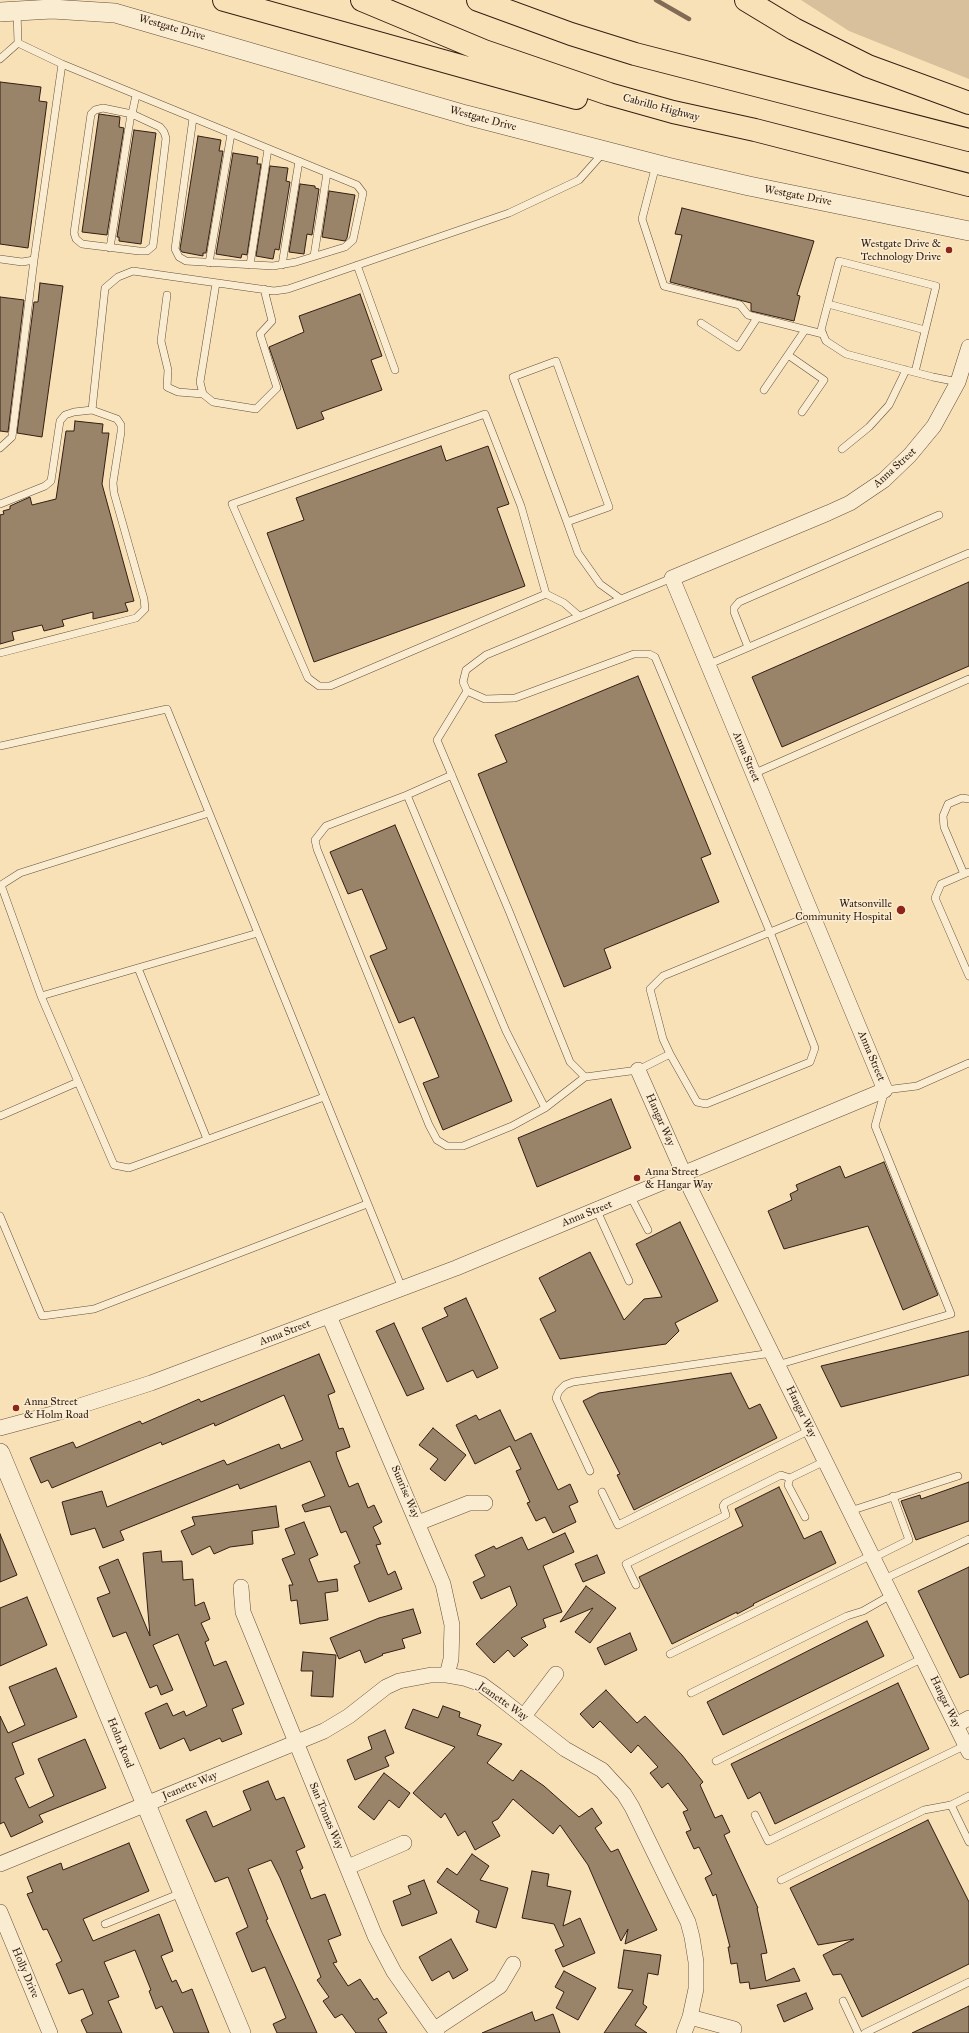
<!DOCTYPE html>
<html>
<head>
<meta charset="utf-8">
<style>
	body { margin:0 }
	canvas { display:block; background:#f8e1b6 }
</style>
</head>
<body>
<canvas width="969" height="2033"></canvas>
<script>
const context = document.querySelector('canvas').getContext('2d');
context.lineJoin = 'round';
function fillPath(path, color) { context.fillStyle = color; context.fill(path, 'evenodd'); }
const poly = rows => new Path2D(rows.map(r => 'M' + r).join(''));
function strokePath(path, color, width, dash) { context.strokeStyle = color; context.lineWidth = width; context.lineCap = dash ? 'butt' : 'round'; context.setLineDash(dash || []); context.stroke(path); }
function drawText(font, color, halo, rows, align = 'center') {
  context.font = font + ' "IM FELL Great Primer",serif'; context.lineWidth = 3; context.setLineDash([]); context.textBaseline = 'middle'; context.strokeStyle = halo; context.fillStyle = color; for (const [text, x, y, turn = 0] of rows) {
    context.save(); context.translate(x, y); context.rotate((+turn || 0) * Math.PI / 180); context.textAlign = isNaN(turn) ? turn : align; if (halo) context.strokeText(text, 0, 0); context.fillText(text, 0, 0); context.restore();
  }
}
fillPath(poly([
	[801,0,969,0,969,79,849,31]
]), '#d7c09b');
strokePath(poly([
	[656,0,689,19]
]), '#816b55', 4.5);
const building = poly([
	[0,82,41,87,39,101,47,102,28,248,0,244,0,82],
	[99,114,120,117,119,127,124,128,107,235,82,232,99,114],
	[134,130,156,133,141,244,119,241,119,237,117,237,134,130],
	[198,136,221,140,219,151,223,151,206,253,203,253,203,256,182,252,180,249,198,136],
	[233,153,258,157,257,164,261,164,247,255,242,254,241,258,216,254,233,153],
	[270,166,288,168,286,181,290,182,279,250,275,249,273,259,256,256,270,166],
	[300,184,315,186,315,188,319,189,312,235,307,234,304,254,289,252,300,184],
	[329,191,355,195,347,238,345,241,322,237,329,191],
	[682,208,814,241,797,295,800,296,794,321,751,311,751,303,670,282,682,235,675,234,682,208],
	[40,283,63,286,42,437,17,433,34,302,38,302,40,283],
	[360,294,382,356,371,360,382,390,321,412,324,419,297,429,269,347,304,332,299,316,360,294],
	[0,297,24,300,8,432,0,431,0,297],
	[75,421,103,424,102,433,109,433,102,484,134,601,125,603,128,611,93,619,93,612,62,620,64,626,44,631,42,625,12,632,14,640,0,644,0,515,4,514,3,511,10,509,10,506,30,497,32,505,56,499,66,431,74,431,75,421],
	[441,446,446,461,488,446,509,504,497,508,525,586,314,662,267,533,304,520,296,498,441,446],
	[969,582,969,666,782,747,752,677,969,582],
	[638,676,711,854,701,858,719,902,604,949,611,968,564,987,478,774,507,762,495,735,638,676],
	[395,825,512,1101,443,1130,423,1083,439,1077,414,1017,399,1023,370,956,387,949,362,889,348,894,330,852,395,825],
	[611,1099,631,1148,537,1187,518,1138,611,1099],
	[884,1162,938,1295,903,1310,868,1226,784,1249,768,1211,792,1200,790,1194,798,1190,796,1185,840,1166,845,1178,884,1162],
	[680,1222,718,1301,675,1323,679,1331,666,1344,560,1359,540,1319,556,1311,539,1278,590,1252,624,1320,644,1299,662,1297,636,1244,680,1222],
	[466,1298,498,1368,477,1378,473,1370,447,1382,422,1328,448,1316,444,1308,466,1298],
	[394,1323,424,1389,407,1396,376,1331,394,1323],
	[969,1331,969,1375,841,1407,821,1366,969,1331],
	[319,1354,335,1392,328,1395,339,1429,343,1428,350,1447,336,1452,337,1457,349,1487,358,1483,368,1508,374,1505,382,1522,373,1527,381,1544,376,1545,388,1575,395,1571,402,1589,369,1602,354,1566,360,1563,346,1531,341,1533,330,1506,305,1512,302,1505,325,1496,310,1461,240,1489,238,1484,120,1531,124,1540,103,1548,95,1528,71,1535,62,1502,102,1491,107,1507,224,1460,227,1465,279,1444,281,1449,303,1440,284,1395,215,1426,214,1423,162,1445,161,1442,52,1488,48,1480,41,1483,30,1458,73,1442,76,1448,140,1421,142,1424,199,1399,201,1402,319,1354],
	[731,1373,749,1409,760,1404,777,1438,634,1510,617,1475,620,1474,583,1401,599,1393,731,1373],
	[500,1410,515,1441,531,1433,558,1490,570,1484,578,1502,569,1506,576,1522,553,1533,545,1517,536,1521,527,1503,530,1502,516,1471,521,1469,510,1446,475,1464,456,1425,476,1415,479,1420,500,1410],
	[433,1428,466,1455,445,1481,430,1469,438,1459,419,1445,433,1428],
	[969,1482,969,1521,916,1540,901,1501,920,1495,921,1499,969,1482],
	[779,1487,804,1539,821,1531,836,1563,753,1604,754,1605,737,1614,737,1612,672,1644,639,1577,743,1526,735,1509,779,1487],
	[276,1506,279,1527,252,1531,253,1544,230,1547,214,1554,210,1546,192,1555,181,1531,195,1525,192,1517,276,1506],
	[304,1522,318,1555,309,1559,318,1582,337,1579,338,1591,325,1593,328,1620,300,1624,297,1600,291,1601,289,1585,293,1585,282,1559,295,1554,285,1529,304,1522],
	[565,1533,574,1552,543,1566,562,1612,543,1619,546,1627,521,1638,528,1645,514,1657,508,1650,494,1663,476,1644,517,1605,510,1586,481,1599,473,1582,485,1576,475,1555,494,1546,496,1549,522,1537,528,1550,565,1533],
	[0,1534,17,1575,0,1582,0,1534],
	[161,1551,162,1562,182,1561,183,1580,193,1579,195,1606,204,1602,210,1619,201,1623,209,1640,205,1642,214,1666,226,1661,244,1704,232,1709,242,1734,222,1742,220,1738,190,1751,184,1738,160,1749,145,1713,167,1703,173,1716,184,1711,186,1716,207,1706,178,1634,153,1645,173,1690,161,1695,157,1685,150,1688,126,1632,113,1637,97,1598,110,1593,99,1567,118,1559,150,1636,143,1553,161,1551],
	[597,1555,605,1573,583,1582,575,1564,597,1555],
	[969,1567,969,1674,960,1678,918,1591,969,1567],
	[586,1586,616,1608,590,1643,575,1632,593,1608,560,1622,586,1586],
	[27,1597,47,1645,0,1666,0,1608,27,1597],
	[413,1609,421,1633,402,1639,405,1648,382,1654,383,1655,365,1663,360,1650,339,1659,330,1638,379,1618,413,1609],
	[867,1621,884,1656,723,1735,707,1702,867,1621],
	[630,1633,637,1650,605,1665,597,1648,630,1633],
	[303,1652,336,1655,333,1697,311,1696,313,1671,301,1671,303,1652],
	[56,1668,77,1717,12,1743,24,1774,15,1778,29,1808,54,1796,38,1759,85,1739,106,1788,39,1815,43,1822,11,1837,4,1822,0,1824,0,1716,8,1733,25,1725,9,1687,56,1668],
	[898,1683,929,1749,775,1824,760,1792,748,1799,731,1764,898,1683],
	[606,1690,637,1723,645,1716,682,1755,703,1782,700,1785,715,1818,722,1815,730,1832,724,1835,758,1908,757,1908,767,1953,761,1954,766,1981,794,1968,800,1981,750,1989,749,1982,740,1983,737,1963,731,1964,728,1947,730,1947,716,1894,713,1896,705,1878,712,1874,699,1847,694,1849,686,1832,691,1830,683,1812,688,1810,668,1783,662,1788,650,1773,658,1767,638,1745,631,1753,600,1721,593,1728,580,1714,606,1690],
	[443,1706,460,1712,459,1717,481,1725,477,1735,502,1744,487,1763,513,1781,521,1770,544,1786,579,1817,592,1808,602,1823,595,1828,611,1852,618,1849,657,1930,625,1944,628,1929,621,1941,588,1865,560,1825,553,1834,513,1799,498,1819,492,1822,500,1836,475,1850,465,1831,458,1836,445,1813,441,1818,413,1793,455,1747,405,1728,413,1709,438,1718,443,1706],
	[385,1730,394,1753,385,1757,389,1766,355,1780,347,1760,372,1749,368,1737,385,1730],
	[384,1773,410,1793,399,1808,389,1800,374,1820,358,1807,384,1773],
	[268,1781,276,1800,284,1797,305,1847,296,1851,303,1868,300,1870,311,1899,325,1894,341,1935,328,1940,337,1962,333,1963,348,1986,360,1979,374,2000,377,1998,387,2013,378,2019,387,2033,356,2033,342,2014,335,2018,323,2001,329,1997,317,1980,321,1977,280,1878,271,1860,248,1869,268,1919,266,1920,317,2033,277,2033,273,2024,286,2018,265,1967,252,1972,236,1933,248,1927,228,1877,215,1882,186,1820,206,1811,213,1827,251,1810,243,1791,268,1781],
	[928,1820,969,1902,969,1964,862,2017,841,1974,833,1975,823,1955,854,1939,818,1945,790,1888,928,1820],
	[129,1843,149,1891,83,1919,93,1941,159,1914,173,1951,161,1956,172,1982,176,1980,182,1993,192,1989,209,2033,174,2033,162,2006,156,2009,149,1991,151,1990,135,1950,104,1962,119,1997,108,2001,122,2033,87,2033,81,2020,93,2014,83,1989,69,1994,56,1964,62,1961,47,1929,43,1930,27,1894,33,1892,27,1877,61,1863,63,1870,129,1843],
	[472,1854,489,1866,480,1880,508,1888,496,1928,476,1922,479,1911,437,1882,447,1868,457,1875,472,1854],
	[532,1871,549,1874,547,1886,571,1891,563,1926,580,1918,595,1953,563,1967,555,1950,564,1946,554,1924,522,1918,532,1871],
	[424,1880,437,1913,402,1926,393,1901,411,1894,408,1886,424,1880],
	[451,1939,468,1970,453,1979,449,1971,432,1981,419,1957,451,1939],
	[624,1950,661,1955,658,1975,648,1973,643,2004,647,2007,635,2025,647,2033,604,2033,633,1990,618,1988,624,1950],
	[564,1971,596,1988,578,2020,556,2008,564,1992,555,1987,564,1971],
	[806,1993,813,2009,784,2022,777,2005,806,1993],
	[969,2006,969,2033,912,2033,969,2006],
	[532,2012,535,2021,553,2014,560,2033,482,2033,532,2012]
]);
fillPath(building, '#998369');
strokePath(building, '#331e15', 1);
const service = poly([
	[17,11,18,43],
	[0,59,18,43],
	[62,64,357,185,363,193,353,240,345,247,296,262,273,266,186,261,179,257,175,249,193,118],
	[132,114,160,127,164,132,166,138,153,246,147,251,139,251,82,244,76,239,74,233,91,114,95,110,103,108,132,114,136,95],
	[656,165,642,219,664,286,740,305,748,315,823,334],
	[110,248,131,114],
	[314,256,327,173],
	[0,259,22,262,34,260],
	[209,263,231,134],
	[250,265,268,149],
	[282,265,299,161],
	[357,265,395,370],
	[216,283,200,382,203,394,213,402,256,409,277,388,260,334,272,321,264,289],
	[167,295,161,341,168,370,167,387,178,392,203,394],
	[828,304,925,330],
	[701,323,738,347,757,318],
	[788,355,824,380,802,412],
	[915,372,936,286,839,261,821,330,826,341,846,354,906,370,933,377,958,382],
	[764,390,805,330],
	[92,410,105,288,118,277,133,271,274,291,288,289,509,213,579,180,603,153],
	[0,448,12,437,34,260,62,64,18,43],
	[842,449,869,427,889,405,906,370],
	[0,504,45,486,51,481,60,421,65,415,74,412,92,410,117,419,121,425,121,432,113,483,114,493,144,599,145,609,136,618,0,653],
	[567,522,609,507,556,361,513,377,567,522,578,553,600,584,621,599],
	[546,594,330,686,319,686,308,678,232,504,485,414,521,506,546,594,564,603,579,616],
	[748,647,734,612,734,608,739,602,939,515],
	[707,665,969,553],
	[467,691,437,740,509,911,570,1062,585,1077,638,1070,670,1054,663,1039,650,989,663,976,812,915],
	[0,746,167,709,402,1288],
	[753,774,969,679],
	[452,775,407,795,326,826,315,840,317,849,429,1125,437,1140,447,1146,463,1146,512,1126,545,1108,585,1077],
	[407,795,506,1031,545,1108],
	[209,813,20,873,1,885,41,996,114,1165,129,1168,324,1097],
	[969,872,941,884,935,898,969,976],
	[964,874,944,827,943,816,948,804,962,798,969,799],
	[138,968,207,1139],
	[41,996,258,933],
	[670,1054,697,1102,706,1104,810,1062,815,1048,770,932,655,657,649,654,634,654,515,698,485,699,467,691,463,682,466,670,486,655,672,578],
	[0,1116,78,1082],
	[631,1197,648,1230],
	[597,1211,629,1281],
	[0,1216,42,1316,94,1309,367,1204],
	[777,1365,951,1314,875,1126,885,1090,917,1086,969,1063],
	[590,1471,556,1398,559,1391,565,1385,573,1382,772,1353],
	[602,1492,618,1525,810,1430],
	[850,1511,958,1476],
	[805,1517,788,1485,790,1478,825,1461],
	[873,1558,909,1540,893,1496],
	[884,1579,969,1539],
	[636,1585,626,1564,726,1515,723,1506,725,1503,781,1475,790,1478],
	[670,1654,872,1555],
	[691,1693,847,1616,863,1611,891,1595],
	[716,1761,923,1658],
	[969,1796,951,1805,969,1842],
	[755,1815,768,1841,966,1745],
	[781,1880,924,1810,951,1805],
	[105,1924,181,1893],
	[843,2001,858,2033],
	[865,2033,969,1982]
]);
const minor = poly([
	[638,1070,691,1190,969,1752],
	[329,1316,443,1584,452,1625,451,1659,447,1675],
	[0,1428,67,1410,151,1383,456,1268,885,1090,672,578,828,513,850,503,884,480,910,455,934,426,958,382,969,347],
	[418,1523,469,1503,485,1503],
	[241,1587,243,1612,375,1936,394,1972,437,2033],
	[524,1716,556,1674],
	[956,1725,969,1718],
	[0,1864,324,1731,349,1716,386,1687,399,1681,431,1675,447,1675,464,1678,481,1684,496,1695,565,1749,602,1770,624,1794,632,1807,688,1922,692,1937,696,1962,696,1989,690,2017,684,2033],
	[348,1867,404,1843],
	[0,1912,50,2033],
	[690,2017,734,2029],
	[435,2029,500,1986,513,1964]
]);
const tertiary = poly([
	[0,12,52,9,115,13,466,115,667,167,749,186,969,231],
	[0,1453,241,2033]
]);
const motorway = poly([
	[224,0,576,98],
	[362,0,484,51,609,94,673,112,755,130,969,185],
	[478,0,571,34,635,54,969,140],
	[746,0,794,29,868,66,969,103]
]);
strokePath(service, '#644f3d', 8);
strokePath(minor, '#644f3d', 16);
strokePath(tertiary, '#644f3d', 20);
strokePath(motorway, '#331e15', 24);
strokePath(service, '#faecd0', 7);
strokePath(minor, '#faecd0', 15);
strokePath(tertiary, '#faecd0', 19);
strokePath(motorway, '#f8e1b6', 22);
for (const [x, y, r, color] of [
	[949,250,4,"#8f2418"],
	[901,910,5,"#8f2418"],
	[637,1178,4,"#8f2418"],
	[16,1408,4,"#8f2418"]
]) { const dot = new Path2D(); dot.arc(x, y, r, 0, 2 * Math.PI); context.fillStyle = color; context.fill(dot); strokePath(dot, '#faecd0', 1.5); }
drawText('11px', '#331e15', '#faecd0', [
	["Westgate Drive",172,28,16],
	["Cabrillo Highway",661,108,15],
	["Westgate Drive",483,119,15],
	["Westgate Drive",798,196,11],
	["Anna Street",895,468,-42],
	["Anna Street",746,757,67],
	["Anna Street",871,1056,67],
	["Hangar Way",660,1120,66],
	["Anna Street",587,1214,-22],
	["Anna Street",285,1333,-21],
	["Hangar Way",801,1412,64],
	["Sunrise Way",405,1492,67],
	["Jeanette Way",503,1702,35],
	["Hangar Way",945,1702,64],
	["Holm Road",120,1743,68],
	["Jeanette Way",190,1786,-22],
	["San Tomas Way",326,1816,67],
	["Holly Drive",25,1973,67]
]);
drawText('11px', '#331e15', '#faecd0', [
	["Westgate Drive &",941,244],
	["Technology Drive",941,257],
	["Watsonville",892,904],
	["Community Hospital",892,917],
	["Anna Street",645,1172,"left"],
	["& Hangar Way",645,1185,"left"],
	["Anna Street",24,1402,"left"],
	["& Holm Road",24,1415,"left"]
], 'right');
</script>
</body>
</html>
